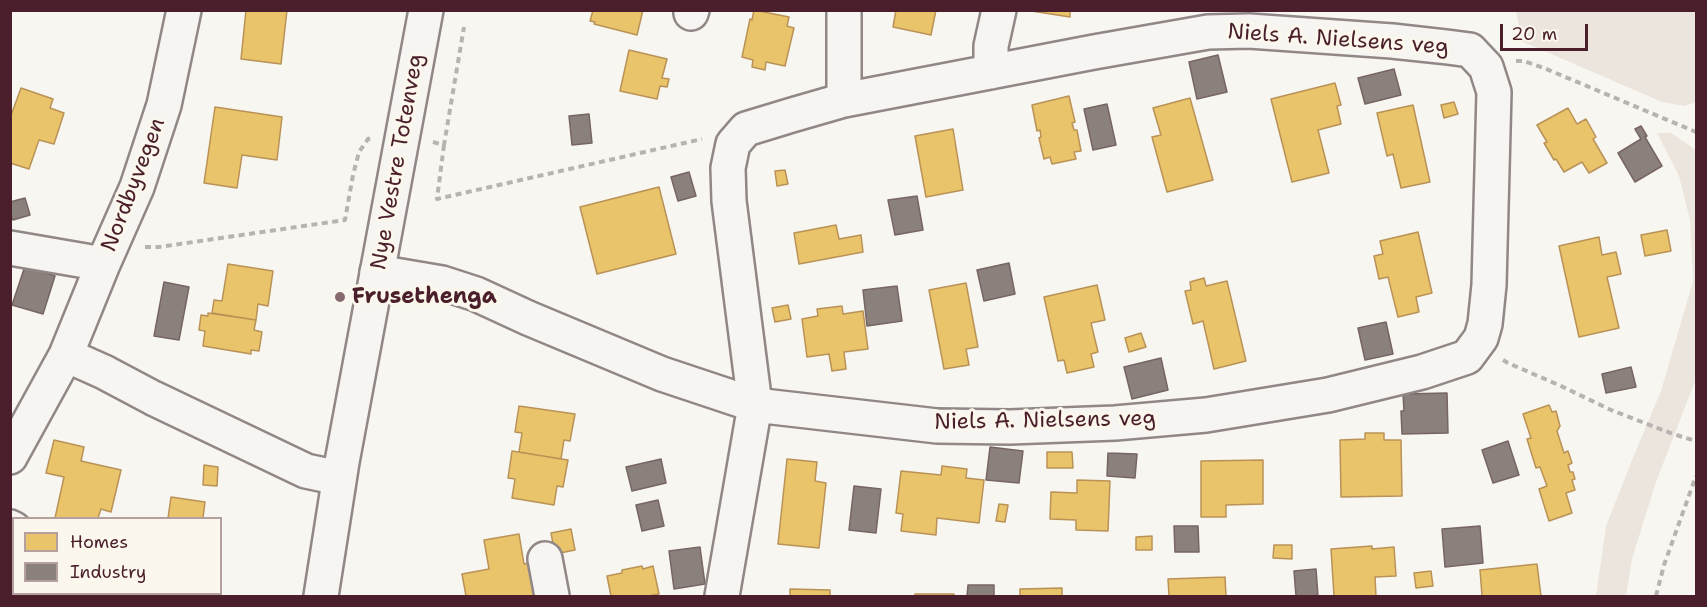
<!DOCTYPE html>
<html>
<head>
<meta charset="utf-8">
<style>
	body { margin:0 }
	#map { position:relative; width:1707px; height:607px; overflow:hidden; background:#f8f6f0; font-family:"Shantell Sans",sans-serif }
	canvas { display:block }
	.frame { position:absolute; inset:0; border:12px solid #4a1f2b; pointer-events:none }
	.legend { position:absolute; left:12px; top:517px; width:210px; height:78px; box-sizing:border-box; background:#fbf7ec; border:2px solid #b4a19f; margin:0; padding:8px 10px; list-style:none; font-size:18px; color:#4a1f2b }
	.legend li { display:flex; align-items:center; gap:12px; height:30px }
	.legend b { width:30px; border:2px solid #b4a19f }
	.scale { position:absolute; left:1500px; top:24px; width:88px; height:27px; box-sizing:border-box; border:3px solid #4a1f2b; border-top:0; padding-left:8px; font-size:18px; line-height:21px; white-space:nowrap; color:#4a1f2b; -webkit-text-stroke:4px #fbf7ec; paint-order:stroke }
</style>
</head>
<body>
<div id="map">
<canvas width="1707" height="607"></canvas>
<div class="frame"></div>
<ul class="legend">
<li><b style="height:16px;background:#e9c46a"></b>Homes</li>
<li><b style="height:16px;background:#8a817c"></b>Industry</li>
</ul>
<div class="scale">20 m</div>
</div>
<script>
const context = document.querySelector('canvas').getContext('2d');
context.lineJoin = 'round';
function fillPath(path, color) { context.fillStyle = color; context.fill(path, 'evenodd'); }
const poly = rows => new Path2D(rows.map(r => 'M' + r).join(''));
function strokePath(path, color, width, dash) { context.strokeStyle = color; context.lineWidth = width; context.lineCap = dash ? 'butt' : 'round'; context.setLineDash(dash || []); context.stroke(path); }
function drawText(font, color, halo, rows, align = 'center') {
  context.font = font + ' "Shantell Sans",sans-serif'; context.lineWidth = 6; context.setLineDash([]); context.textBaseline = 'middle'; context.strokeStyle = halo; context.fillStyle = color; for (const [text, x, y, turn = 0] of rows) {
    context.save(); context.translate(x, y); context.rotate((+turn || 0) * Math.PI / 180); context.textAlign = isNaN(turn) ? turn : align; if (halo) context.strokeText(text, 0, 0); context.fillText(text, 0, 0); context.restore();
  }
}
fillPath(poly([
	[1516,10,1696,11,1696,102,1684,106,1662,102,1521,41],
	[1657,133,1671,133,1696,150,1696,379,1656,482,1632,559,1626,596,1596,596,1606,526,1632,460,1661,391,1693,281,1690,220,1679,176]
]), '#ece5de');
const homes = poly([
	[246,10,287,10,281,64,241,59,246,10],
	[593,10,643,10,637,35,594,24,595,22,590,21,593,10],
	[754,10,789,17,787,26,794,28,785,66,766,62,765,70,752,67,753,60,742,57,750,19,752,20,754,10],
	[896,10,936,10,931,35,893,27,896,10],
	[1025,10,1070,10,1070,17,1025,10],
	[629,50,667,59,662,78,669,79,667,87,660,86,657,99,620,91,629,50],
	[1335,83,1341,105,1337,106,1341,124,1318,130,1329,173,1292,182,1271,99,1335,83],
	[21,88,53,99,50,108,64,113,54,144,39,140,29,169,10,163,10,118,21,88],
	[1069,96,1075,122,1072,123,1074,130,1077,130,1081,151,1074,152,1076,159,1052,164,1050,157,1044,159,1039,138,1041,137,1040,130,1037,131,1032,105,1069,96],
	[1190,98,1213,180,1167,192,1152,137,1161,135,1153,108,1190,98],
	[1454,102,1458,114,1444,118,1441,105,1454,102],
	[1413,105,1430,182,1401,188,1393,154,1387,156,1377,113,1413,105],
	[215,107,282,117,277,160,242,155,237,188,204,183,215,107],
	[1568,108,1577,124,1586,119,1596,137,1593,139,1607,163,1589,173,1582,162,1564,172,1556,159,1554,160,1544,143,1547,142,1537,125,1568,108],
	[953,129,963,190,926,197,915,136,953,129],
	[785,170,788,184,777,186,775,171,785,170],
	[659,187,676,254,597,274,580,207,659,187],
	[836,225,839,239,861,235,863,252,799,264,794,233,836,225],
	[1667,230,1671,251,1645,256,1641,235,1667,230],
	[1418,232,1432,293,1416,297,1419,312,1398,317,1388,277,1379,279,1374,256,1383,254,1380,241,1418,232],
	[1599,237,1602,255,1616,252,1621,274,1607,277,1619,328,1579,337,1559,246,1599,237],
	[228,264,273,271,268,306,258,304,256,320,212,313,214,300,222,301,228,264],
	[1204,278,1206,286,1227,281,1246,361,1214,369,1203,321,1193,324,1185,291,1191,290,1190,282,1204,278],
	[966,283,978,347,966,349,969,365,944,369,929,290,966,283],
	[1097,285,1105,320,1091,323,1098,352,1091,354,1094,367,1067,373,1064,360,1058,361,1044,297,1097,285],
	[788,305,791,319,775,322,772,308,788,305],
	[842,306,843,314,863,311,868,349,844,352,846,369,832,371,829,354,807,357,802,319,818,316,817,309,842,306],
	[208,313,256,320,254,330,262,332,259,351,251,350,251,354,203,346,205,331,199,330,201,315,208,316,208,313],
	[1141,333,1146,347,1129,352,1125,338,1141,333],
	[1549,405,1552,412,1556,411,1560,426,1557,431,1564,453,1568,451,1572,463,1568,465,1570,472,1573,472,1575,479,1572,480,1575,490,1566,493,1572,513,1549,521,1539,489,1547,486,1540,467,1536,468,1527,439,1531,438,1523,414,1549,405],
	[519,406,575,414,570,441,564,440,561,459,519,452,522,433,515,432,519,406],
	[1365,433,1384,433,1384,440,1401,440,1402,496,1341,497,1340,440,1365,439,1365,433],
	[54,440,84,447,81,461,121,470,111,512,101,509,98,518,55,518,64,477,46,473,54,440],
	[512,451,568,460,563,487,557,486,554,505,512,498,515,479,508,478,512,451],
	[1047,452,1072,452,1073,468,1047,468,1047,452],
	[787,459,817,462,815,481,826,483,819,548,778,544,787,459],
	[1263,460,1263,504,1226,505,1226,517,1201,517,1201,461,1263,460],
	[204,465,218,467,217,486,203,485,204,465],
	[942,466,967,469,966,478,984,480,979,523,937,518,936,535,901,531,903,514,896,513,901,471,941,475,942,466],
	[1077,480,1110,481,1108,531,1076,530,1076,520,1050,519,1051,492,1077,493,1077,480],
	[171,497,205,502,203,518,168,518,171,497],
	[999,504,1008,505,1005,522,996,521,999,504],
	[571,529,575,550,555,554,551,533,571,529],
	[519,534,524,564,529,563,534,596,466,596,462,574,489,569,484,540,519,534],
	[1152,536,1152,550,1136,550,1136,537,1152,536],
	[1274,545,1292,545,1292,559,1273,558,1274,545],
	[1372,546,1372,549,1394,547,1396,576,1375,577,1376,596,1334,596,1331,549,1372,546],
	[1537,564,1541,596,1482,596,1480,570,1537,564],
	[642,566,643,569,653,566,659,594,648,596,611,596,607,576,622,573,622,570,642,566],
	[13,570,14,594,50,594,50,596,10,596,13,570],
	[1431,571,1433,586,1416,588,1414,573,1431,571],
	[1225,577,1226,596,1169,596,1168,579,1225,577],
	[1062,588,1062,596,1020,596,1020,589,1062,588],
	[790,589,830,590,830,596,790,596,790,589],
	[915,594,954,594,954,596,915,596,915,594]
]);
fillPath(homes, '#e9c46a');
strokePath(homes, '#b99257', 1.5);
const industry = poly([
	[1218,55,1227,92,1197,99,1189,62,1218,55],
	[1394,69,1401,95,1365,104,1358,78,1394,69],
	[1107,104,1116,145,1093,150,1084,109,1107,104],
	[589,114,592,143,572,145,569,116,589,114],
	[1641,126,1647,136,1645,137,1662,166,1635,182,1618,153,1641,139,1635,129,1641,126],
	[689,172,696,196,678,201,671,177,689,172],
	[917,196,923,230,895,235,888,200,917,196],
	[25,198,30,215,13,220,10,213,10,202,25,198],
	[1009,263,1015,294,984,301,977,270,1009,263],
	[25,266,55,276,43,314,12,305,25,266],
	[164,282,189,287,179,340,154,336,164,282],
	[897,286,902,321,867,326,863,290,897,286],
	[1386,322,1393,354,1365,360,1358,328,1386,322],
	[1161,358,1168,390,1132,399,1124,367,1161,358],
	[1631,367,1636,387,1606,393,1602,374,1631,367],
	[1447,393,1448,433,1402,434,1401,411,1404,411,1403,394,1447,393],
	[1508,441,1519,475,1493,483,1482,450,1508,441],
	[990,447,1023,451,1019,483,986,480,990,447],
	[1108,453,1137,454,1135,478,1107,476,1108,453],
	[661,459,666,483,632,491,626,467,661,459],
	[854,486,881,489,876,533,849,530,854,486],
	[658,500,664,526,642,531,636,505,658,500],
	[1174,526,1198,526,1199,552,1175,552,1174,526],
	[1480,526,1483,563,1445,567,1442,529,1480,526],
	[700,547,705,584,674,589,669,551,700,547],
	[1316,569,1318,596,1296,596,1294,571,1316,569],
	[968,585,994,585,994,596,967,596,968,585]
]);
fillPath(industry, '#8a817c');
strokePath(industry, '#776464', 1.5);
const minor = poly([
	[844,10,844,100],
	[691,13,692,10],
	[991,72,991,46,999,10],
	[10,248,103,264],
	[377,272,442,283,476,294,528,318,662,374,755,405,937,426,1010,427,1115,423,1206,415,1328,395,1422,372,1467,357,1481,338,1485,324,1489,285,1494,92,1486,67,1470,50,1447,47,1392,41,1249,31,1208,32,1094,52,844,100,792,115,746,129,733,144,728,168,729,201,755,405,722,596],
	[66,355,103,264,137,187,164,105,184,10],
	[10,457,66,355,104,372,153,398,306,471,339,478],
	[10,527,14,529],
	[545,559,552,596],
	[119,594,122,596]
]);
const major = poly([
	[321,596,342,462,426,10]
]);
strokePath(minor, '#918787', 38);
strokePath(major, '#918787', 38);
strokePath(poly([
	[1516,61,1524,61,1544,68,1696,132],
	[433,142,444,145,464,27],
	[444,145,437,199,702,139],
	[145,247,159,247,345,220,353,175,359,152,368,139,371,138],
	[1503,360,1508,363,1561,386,1611,410,1673,434,1696,441],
	[1656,596,1664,565,1696,476]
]), '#b8b3b1', 4, [6, 4.5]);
strokePath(minor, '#f6f5f1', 33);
strokePath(major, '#f6f5f1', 33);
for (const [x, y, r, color] of [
	[340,297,6,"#876a70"]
]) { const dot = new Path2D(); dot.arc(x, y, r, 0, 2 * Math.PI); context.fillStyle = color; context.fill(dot); strokePath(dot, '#fbf7ec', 2); }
drawText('22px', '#4a1f2b', '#fbf7ec', [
	["Niels A. Nielsens veg",1338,40,4],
	["Nye Vestre Totenveg",398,162,-80],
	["Nordbyvegen",134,185,-69],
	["Niels A. Nielsens veg",1045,421,-1]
]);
drawText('bold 22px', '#4a1f2b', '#fbf7ec', [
	["Frusethenga",352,297]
], 'left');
</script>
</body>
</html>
